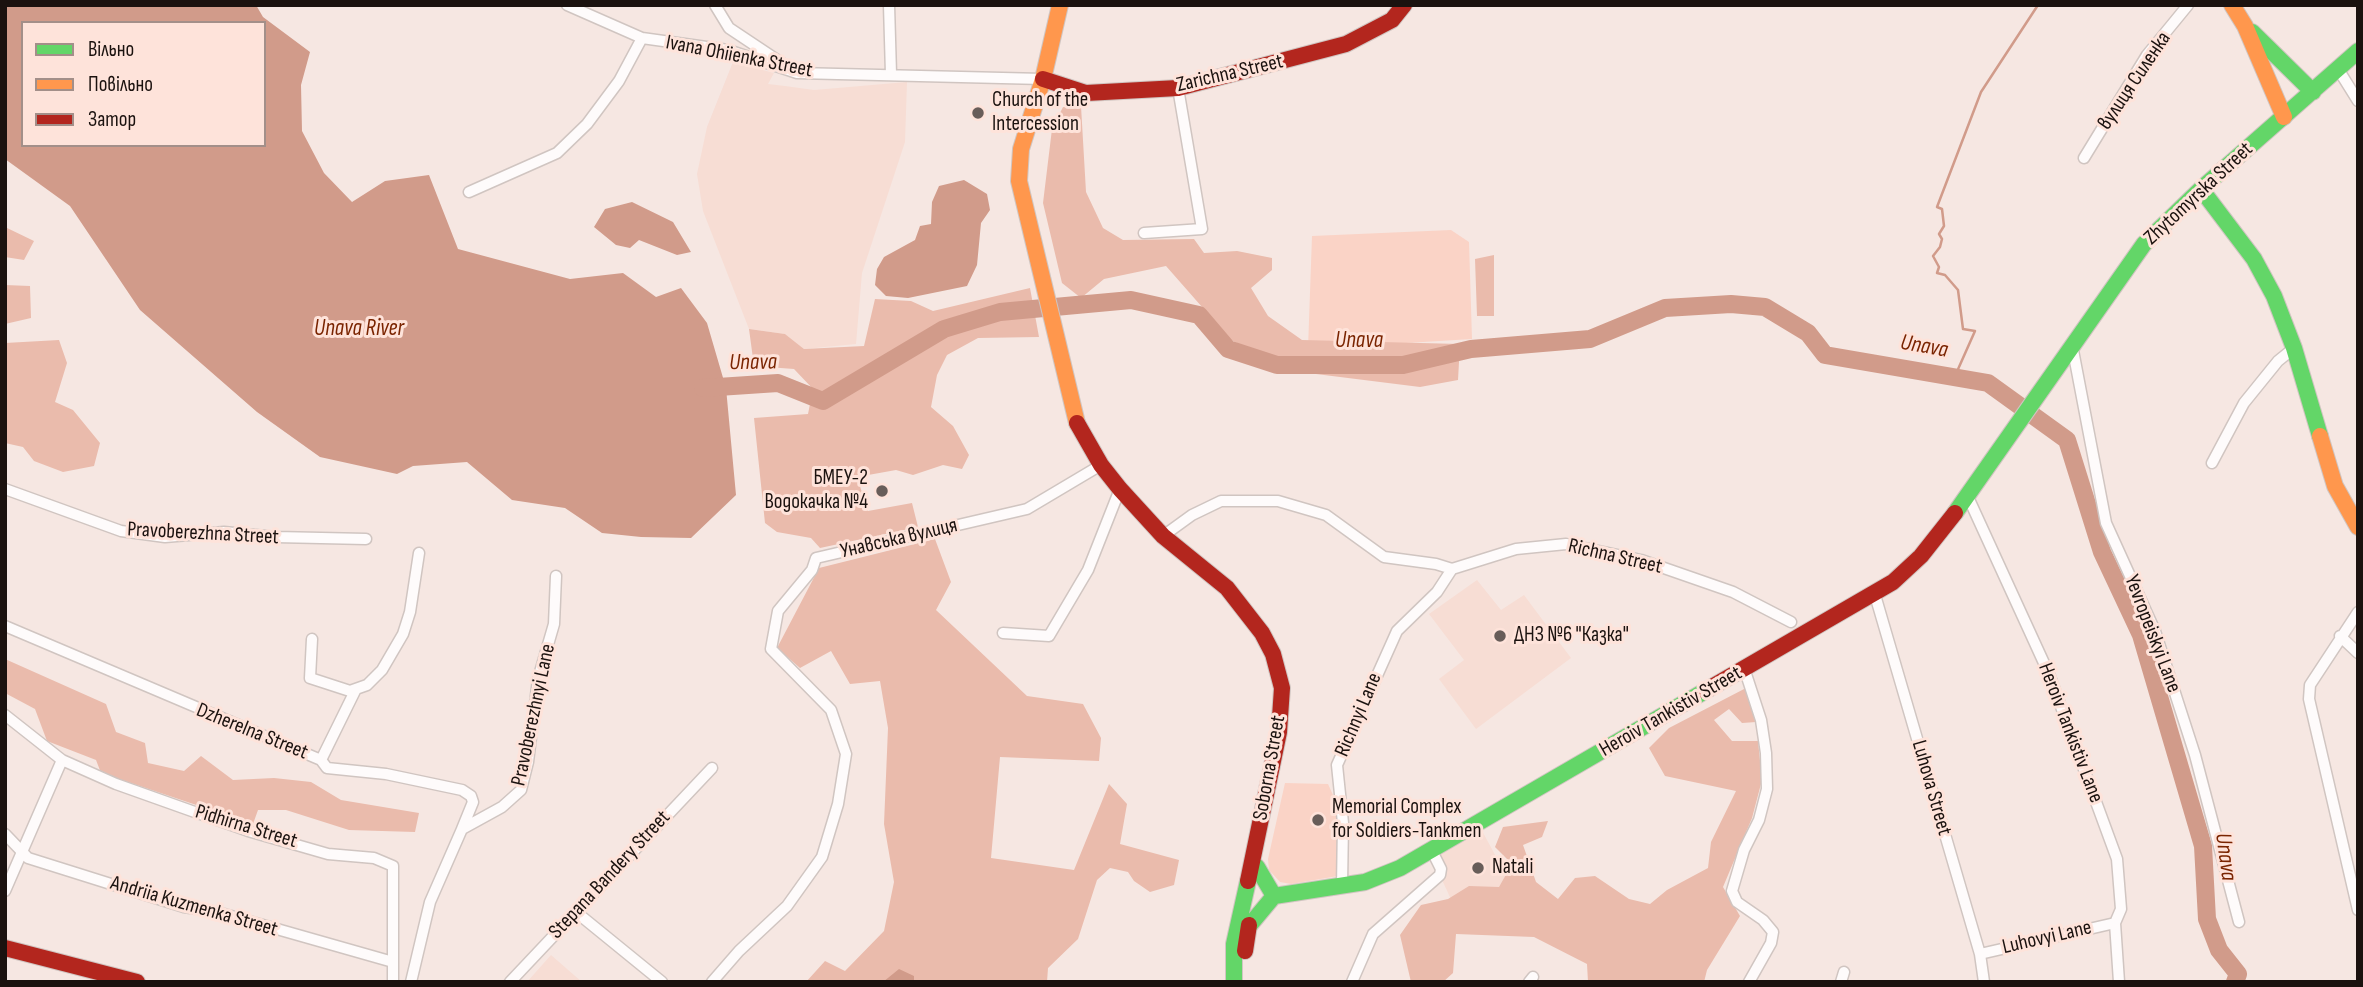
<!DOCTYPE html>
<html>
<head>
<meta charset="utf-8">
<style>
	body { margin:0 }
	#map { position:relative; width:2363px; height:987px; overflow:hidden; background:#f6e7e2; font-family:"Sofia Sans Condensed",sans-serif }
	canvas { display:block }
	.frame { position:absolute; inset:0; border:7px solid #1b120f; pointer-events:none }
	.legend { position:absolute; left:21px; top:21px; width:245px; height:126px; box-sizing:border-box; background:#fee3da; border:2px solid #a38f89; margin:0; padding:9px 12px; list-style:none; font-size:21px; color:#1b120f }
	.legend li { display:flex; align-items:center; gap:14px; height:35px }
	.legend b { width:35px; border:2px solid #a38f89 }
</style>
</head>
<body>
<div id="map">
<canvas width="2363" height="987"></canvas>
<div class="frame"></div>
<ul class="legend">
<li><b style="height:9px;background:#63d668"></b>Вільно</li>
<li><b style="height:9px;background:#ff974d"></b>Повільно</li>
<li><b style="height:9px;background:#b3261e"></b>Затор</li>
</ul>
</div>
<script>
const context = document.querySelector('canvas').getContext('2d');
context.lineJoin = 'round';
function fillPath(path, color) { context.fillStyle = color; context.fill(path, 'evenodd'); }
const poly = rows => new Path2D(rows.map(r => 'M' + r).join(''));
function strokePath(path, color, width, dash) { context.strokeStyle = color; context.lineWidth = width; context.lineCap = dash ? 'butt' : 'round'; context.setLineDash(dash || []); context.stroke(path); }
function drawText(font, color, halo, rows, align = 'center') {
  context.font = font + ' "Sofia Sans Condensed",sans-serif'; context.lineWidth = 6; context.setLineDash([]); context.textBaseline = 'middle'; context.strokeStyle = halo; context.fillStyle = color; for (const [text, x, y, turn = 0] of rows) {
    context.save(); context.translate(x, y); context.rotate((+turn || 0) * Math.PI / 180); context.textAlign = isNaN(turn) ? turn : align; if (halo) context.strokeText(text, 0, 0); context.fillText(text, 0, 0); context.restore();
  }
}
fillPath(poly([
	[733,62,774,73,768,84,785,86,814,90,907,82,905,142,862,273,856,344,804,349,785,334,749,329,703,211,697,174,707,127],
	[1477,580,1501,610,1524,595,1571,658,1476,729,1439,679,1464,660,1429,614],
	[1481,829,1511,884,1455,908,1431,856],
	[551,955,582,982,527,982]
]), '#f7ddd4');
fillPath(poly([
	[1451,230,1469,242,1472,339,1308,349,1312,236],
	[1285,783,1328,784,1338,806,1338,876,1291,884,1280,882,1269,870,1268,859]
]), '#fad3c6');
fillPath(poly([
	[1081,106,1086,192,1103,228,1123,240,1194,239,1204,253,1237,251,1272,258,1272,270,1251,288,1268,316,1302,340,1460,344,1458,380,1420,387,1292,371,1231,340,1166,266,1104,279,1081,298,1062,283,1043,203,1052,129,1063,107],
	[5,227,34,241,24,260,5,257],
	[1494,255,1494,316,1477,316,1475,259],
	[5,285,30,286,31,318,5,324],
	[1030,288,1039,337,978,338,947,355,937,375,931,407,953,426,969,455,962,469,943,465,913,475,896,470,857,477,868,511,912,503,918,527,820,548,811,538,777,532,765,523,754,418,808,414,813,389,794,369,754,366,749,329,785,334,804,349,864,346,875,299,911,301,933,311],
	[59,340,67,363,55,402,73,410,100,443,94,466,63,472,34,461,23,447,5,443,5,343],
	[935,539,951,582,936,610,1027,696,1083,704,1101,738,1099,761,1000,757,991,858,1074,870,1109,784,1127,804,1120,844,1179,860,1174,885,1150,892,1134,881,1128,872,1110,868,1097,880,1078,939,1048,968,1047,982,806,982,825,961,845,971,884,931,894,882,884,824,888,728,880,681,850,684,831,651,800,668,777,648,819,568],
	[5,659,106,704,116,732,145,743,148,763,184,771,201,756,233,780,274,778,311,782,341,800,419,813,415,832,349,830,286,810,258,810,253,824,101,773,96,760,47,741,35,709,5,693],
	[1746,688,1756,722,1742,723,1729,709,1714,720,1732,741,1758,741,1762,780,1752,818,1723,887,1740,916,1707,970,1704,982,1588,982,1587,964,1534,937,1456,934,1453,973,1443,982,1411,982,1400,935,1421,905,1448,899,1469,886,1499,887,1512,864,1495,847,1503,827,1548,821,1542,837,1523,845,1536,882,1558,899,1575,878,1595,876,1629,899,1650,904,1667,890,1708,868,1711,842,1736,791,1665,776,1649,748,1669,728]
]), '#eabbac');
fillPath(poly([
	[5,5,256,5,263,17,310,52,301,85,302,131,324,173,352,202,385,181,429,175,458,249,570,279,623,273,656,297,681,288,707,323,726,388,736,495,691,538,641,537,602,533,565,508,512,500,467,462,413,466,397,474,320,457,257,412,140,310,70,206,5,159],
	[23,23,264,23,264,145,23,145],
	[964,180,987,194,990,210,981,223,977,265,967,286,908,298,886,296,875,285,877,269,884,257,915,240,920,226,931,224,932,202,939,186],
	[632,202,673,222,691,252,677,255,639,240,630,248,616,245,594,227,605,209],
	[899,969,914,976,914,982,883,982]
]), '#d19b8a');
strokePath(poly([
	[1955,376,1975,331,1963,329,1958,290,1945,275,1937,273,1939,267,1933,256,1940,247,1942,239,1939,234,1944,226,1942,209,1937,207,1981,92,2038,5]
]), '#d19b8a', 2.5);
strokePath(poly([
	[703,388,778,383,823,401,944,329,1000,312,1131,300,1199,315,1228,349,1277,365,1403,365,1471,349,1590,339,1665,308,1731,304,1765,307,1808,333,1825,355,1988,383,2067,440,2102,552,2141,635,2203,846,2207,919,2219,950,2238,974,2235,982]
]), '#d19b8a', 18);
const street = poly([
	[567,5,642,38,728,50,797,73,1043,79],
	[715,5,729,28,786,66],
	[889,5,891,74],
	[2338,69,2358,101],
	[2084,158,2147,55,2188,5],
	[469,192,557,153,587,124,619,81,642,38],
	[1144,233,1202,229,1178,88],
	[2072,345,2106,523,2155,631,2195,755,2239,922],
	[2212,463,2244,403,2278,361,2294,348],
	[5,489,121,531,165,537,224,532,276,537,366,539],
	[1968,497,2049,674,2117,859,2121,909,2115,923,2119,982],
	[1163,536,1192,515,1221,501,1278,501,1326,515,1384,557,1436,564,1452,569,1516,549,1566,544,1641,560,1733,592,1791,622],
	[1875,595,1980,954,1984,982],
	[2358,612,2310,685,2309,699,2358,910],
	[5,626,321,760,327,768,386,774,462,790,471,796,473,802,462,829],
	[1003,633,1049,636,1088,570,1120,489],
	[2340,636,2358,653],
	[312,639,310,678,350,691,367,685,382,670,403,634,410,612,419,553],
	[1745,671,1761,720,1766,753,1767,789,1759,820,1744,850,1732,891,1737,902,1763,920,1773,932,1771,943,1749,982],
	[5,715,62,760,116,784,248,831,328,854,374,858,393,866,393,982],
	[321,760,355,691],
	[5,834,28,858,184,907,217,912,393,962],
	[1342,886,1343,823,1337,765,1397,631,1437,592,1452,569],
	[5,891,62,760],
	[576,912,662,982],
	[1980,954,2115,923],
	[411,982,430,902,462,829,502,807,521,790,528,762,538,679,554,624,556,576],
	[510,982,712,768],
	[712,982,739,951,787,906,822,857,838,804,846,754,831,710,771,649,778,611,812,570,816,558,1027,509,1101,465],
	[1352,982,1373,934,1440,875,1441,869,1432,851],
	[1529,982,1533,977],
	[1841,982,1844,972]
]);
const fast = poly([
	[2252,32,2313,92],
	[2201,189,2254,259,2274,296,2294,348,2320,436],
	[1955,513,2144,244,2201,189,2358,51],
	[1257,867,1274,896],
	[1234,944,1274,896,1365,882,1400,868,1705,691],
	[1234,982,1234,944,1248,881]
]);
const slow = poly([
	[1060,5,1043,79,1021,149,1019,181,1077,423],
	[2232,5,2245,26,2284,117],
	[2320,436,2335,486,2358,527]
]);
const jam = poly([
	[1043,79,1086,93,1178,88,1346,44,1392,20,1404,5],
	[1077,423,1101,465,1120,489,1163,536,1227,588,1262,633,1273,654,1282,688,1279,732,1248,881],
	[1705,691,1893,582,1921,556,1955,513],
	[5,948,137,982],
	[1245,951,1249,925]
]);
strokePath(street, '#d0c5c1', 13);
strokePath(fast, '#d0c5c1', 18);
strokePath(slow, '#d0c5c1', 18);
strokePath(jam, '#d0c5c1', 18);
strokePath(street, '#fefbfb', 10);
strokePath(fast, '#63d668', 16);
strokePath(slow, '#ff974d', 16);
strokePath(jam, '#b3261e', 16);
for (const [x, y, r, color] of [
	[978,113,7,"#685d59"],
	[882,491,7,"#685d59"],
	[1500,636,7,"#685d59"],
	[1318,820,7,"#685d59"],
	[1478,868,7,"#685d59"]
]) { const dot = new Path2D(); dot.arc(x, y, r, 0, 2 * Math.PI); context.fillStyle = color; context.fill(dot); strokePath(dot, '#fee3da', 2.5); }
drawText('21px', '#1b120f', '#fee3da', [
	["Ivana Ohiienka Street",739,57,11],
	["Zarichna Street",1230,74,-13],
	["вулиця Силенка",2135,81,-56],
	["Zhytomyrska Street",2199,194,-43],
	["Pravoberezhna Street",203,534,3],
	["Унавська вулиця",899,539,-13],
	["Richna Street",1615,557,13],
	["Yevropeiskyi Lane",2152,634,69],
	["Heroiv Тankistiv Street",1671,712,-30],
	["Pravoberezhnyi Lane",534,715,-78],
	["Richnyi Lane",1359,715,-67],
	["Dzherelna Street",252,732,22],
	["Heroiv Tankistiv Lane",2070,733,69],
	["Soborna Street",1270,768,-80],
	["Luhova Street",1931,788,74],
	["Pidhirna Street",246,827,17],
	["Stepana Bandery Street",610,875,-47],
	["Andriia Kuzmenka Street",194,907,16],
	["Luhovyi Lane",2047,938,-13]
]);
drawText('21px', '#1b120f', '#fee3da', [
	["Church of the",992,101],
	["Intercession",992,125],
	["БМЕУ-2",868,479,"right"],
	["Водокачка №4",868,503,"right"],
	["ДНЗ №6 \"Казка\"",1514,636],
	["Memorial Complex",1332,808],
	["for Soldiers-Tankmen",1332,832],
	["Natali",1492,868]
], 'left');
drawText('italic 23px', '#7a2401', '#fee3da', [
	["Unava River",359,329],
	["Unava",1359,341],
	["Unava",1924,347,10],
	["Unava",753,363,-1],
	["Unava",2225,857,82]
]);
</script>
</body>
</html>
